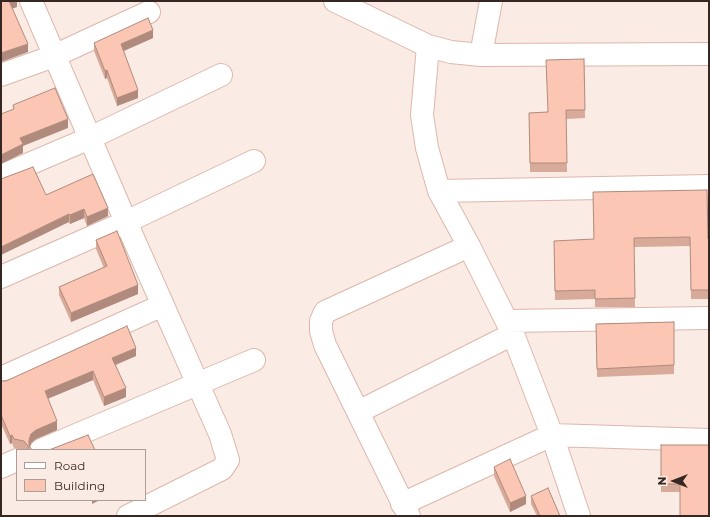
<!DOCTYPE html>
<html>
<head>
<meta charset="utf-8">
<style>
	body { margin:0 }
	#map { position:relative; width:710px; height:517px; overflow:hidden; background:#faebe5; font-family:Montserrat,sans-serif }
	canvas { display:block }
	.frame { position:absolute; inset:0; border:2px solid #362722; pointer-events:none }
	.legend { position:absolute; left:16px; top:449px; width:130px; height:52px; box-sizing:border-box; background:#faebe5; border:1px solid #ac9d97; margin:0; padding:5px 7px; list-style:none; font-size:12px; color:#362722 }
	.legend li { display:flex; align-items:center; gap:8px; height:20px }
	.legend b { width:20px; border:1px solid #ac9d97 }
	.north { position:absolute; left:654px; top:461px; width:40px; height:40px; -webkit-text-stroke:3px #faebe5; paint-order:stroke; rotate:270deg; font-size:11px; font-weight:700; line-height:16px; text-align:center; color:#362722 }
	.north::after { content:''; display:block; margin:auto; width:14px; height:18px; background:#362722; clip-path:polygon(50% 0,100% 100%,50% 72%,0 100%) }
</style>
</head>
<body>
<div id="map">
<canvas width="710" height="517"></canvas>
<div class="frame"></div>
<ul class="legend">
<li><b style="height:5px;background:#fff"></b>Road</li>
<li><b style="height:11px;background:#fbc6b3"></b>Building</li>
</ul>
<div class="north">N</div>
</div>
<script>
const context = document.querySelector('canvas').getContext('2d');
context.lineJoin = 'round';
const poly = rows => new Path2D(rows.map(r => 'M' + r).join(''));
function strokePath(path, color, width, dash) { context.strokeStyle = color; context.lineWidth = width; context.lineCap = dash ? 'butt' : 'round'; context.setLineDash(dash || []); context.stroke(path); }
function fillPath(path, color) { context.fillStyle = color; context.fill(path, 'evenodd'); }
const minor = poly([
	[31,1,126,222,220,434,228,460,222,469,128,516],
	[335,1,428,46,451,52,481,55,709,54],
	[428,46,422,115,427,148,439,191,469,246,513,334,552,435,579,516],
	[481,55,491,1],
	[1,75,54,56,149,12],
	[1,176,90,138,221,75],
	[439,191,709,186],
	[1,277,126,222,254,161],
	[507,321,709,318],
	[1,378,163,305],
	[358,412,513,334],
	[41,450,254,360],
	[1,467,17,460],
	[402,504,552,435,709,440],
	[409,516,325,345,321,331,321,321,325,312,469,246]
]);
strokePath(minor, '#ddb7ab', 24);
strokePath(minor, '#fff', 22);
fillPath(poly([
	[153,38,124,51,138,98,117,106,107,78,105,79,94,51,94,43],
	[584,59,585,118,566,119,567,172,530,172,529,113,547,112],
	[593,192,709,239,709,299,691,299,690,246,634,247,635,307,595,307,595,299,555,300,554,249,594,239],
	[46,195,108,216,87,226,84,218,70,224],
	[96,240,138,294,71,322,59,295,59,287,104,268,96,249],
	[674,322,674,374,597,377,596,324],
	[136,356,116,365,126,397,104,406,93,380,48,398,57,430,36,439,31,443,30,446,32,450,24,450,14,448,12,443,10,444,1,424,1,381],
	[661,445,709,445,680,492,661,492],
	[494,467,526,504,510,512,494,476],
	[531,496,560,516,537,516,531,504]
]), '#d8aa9a');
fillPath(poly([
	[9,1,17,1,17,7,9,10],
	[153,30,153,38,121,52,121,44],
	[28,44,28,52,1,62,1,53],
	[107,70,107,78,105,79,105,71],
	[138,90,138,98,117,106,117,98],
	[68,119,68,128,23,146,23,153,1,164,1,155,20,138],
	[108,208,108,216,87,226,87,217],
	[84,209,84,218,70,224,70,215],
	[69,214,69,222,1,255,1,247],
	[138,285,138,294,71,322,71,313],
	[136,348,136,356,112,366,112,358],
	[93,371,93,380,45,400,45,391],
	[126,388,126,397,104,406,104,397],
	[57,421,57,430,36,439,31,443,29,449,29,440,31,434,36,430],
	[12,435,12,443,10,444,10,436],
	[526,496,526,504,510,512,510,503],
	[92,500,100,500,92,504]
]), '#b08b7d');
const building = poly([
	[1,1,10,1,9,1,28,44,1,53,1,1],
	[148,18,153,30,121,44,138,90,117,98,107,70,105,71,94,43,148,18],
	[584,59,585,110,566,110,567,163,530,163,529,113,548,112,546,60,584,59],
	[55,88,68,119,20,138,23,144,1,155,1,114,14,109,13,105,55,88],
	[33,167,46,195,93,174,108,208,87,217,84,209,70,215,69,214,1,247,1,179,33,167],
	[707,190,708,239,709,239,709,290,691,290,690,237,634,238,635,298,595,299,595,290,555,291,554,241,594,239,593,192,707,190],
	[117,231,138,285,71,313,59,287,107,266,96,240,117,231],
	[674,322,674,365,597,369,596,324,674,322],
	[127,326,136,348,112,358,126,388,104,397,93,371,45,391,57,421,36,430,31,434,29,440,29,446,32,450,29,450,28,446,24,441,14,439,12,435,10,436,1,415,1,381,6,381,127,326],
	[88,435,95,450,49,450,88,435],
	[661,445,709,445,709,516,680,516,680,484,661,484,661,445],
	[510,459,526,496,510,503,494,467,510,459],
	[548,488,560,516,540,516,531,496,548,488]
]);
fillPath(building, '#fbc6b3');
strokePath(building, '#b08b7d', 1);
</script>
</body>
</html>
